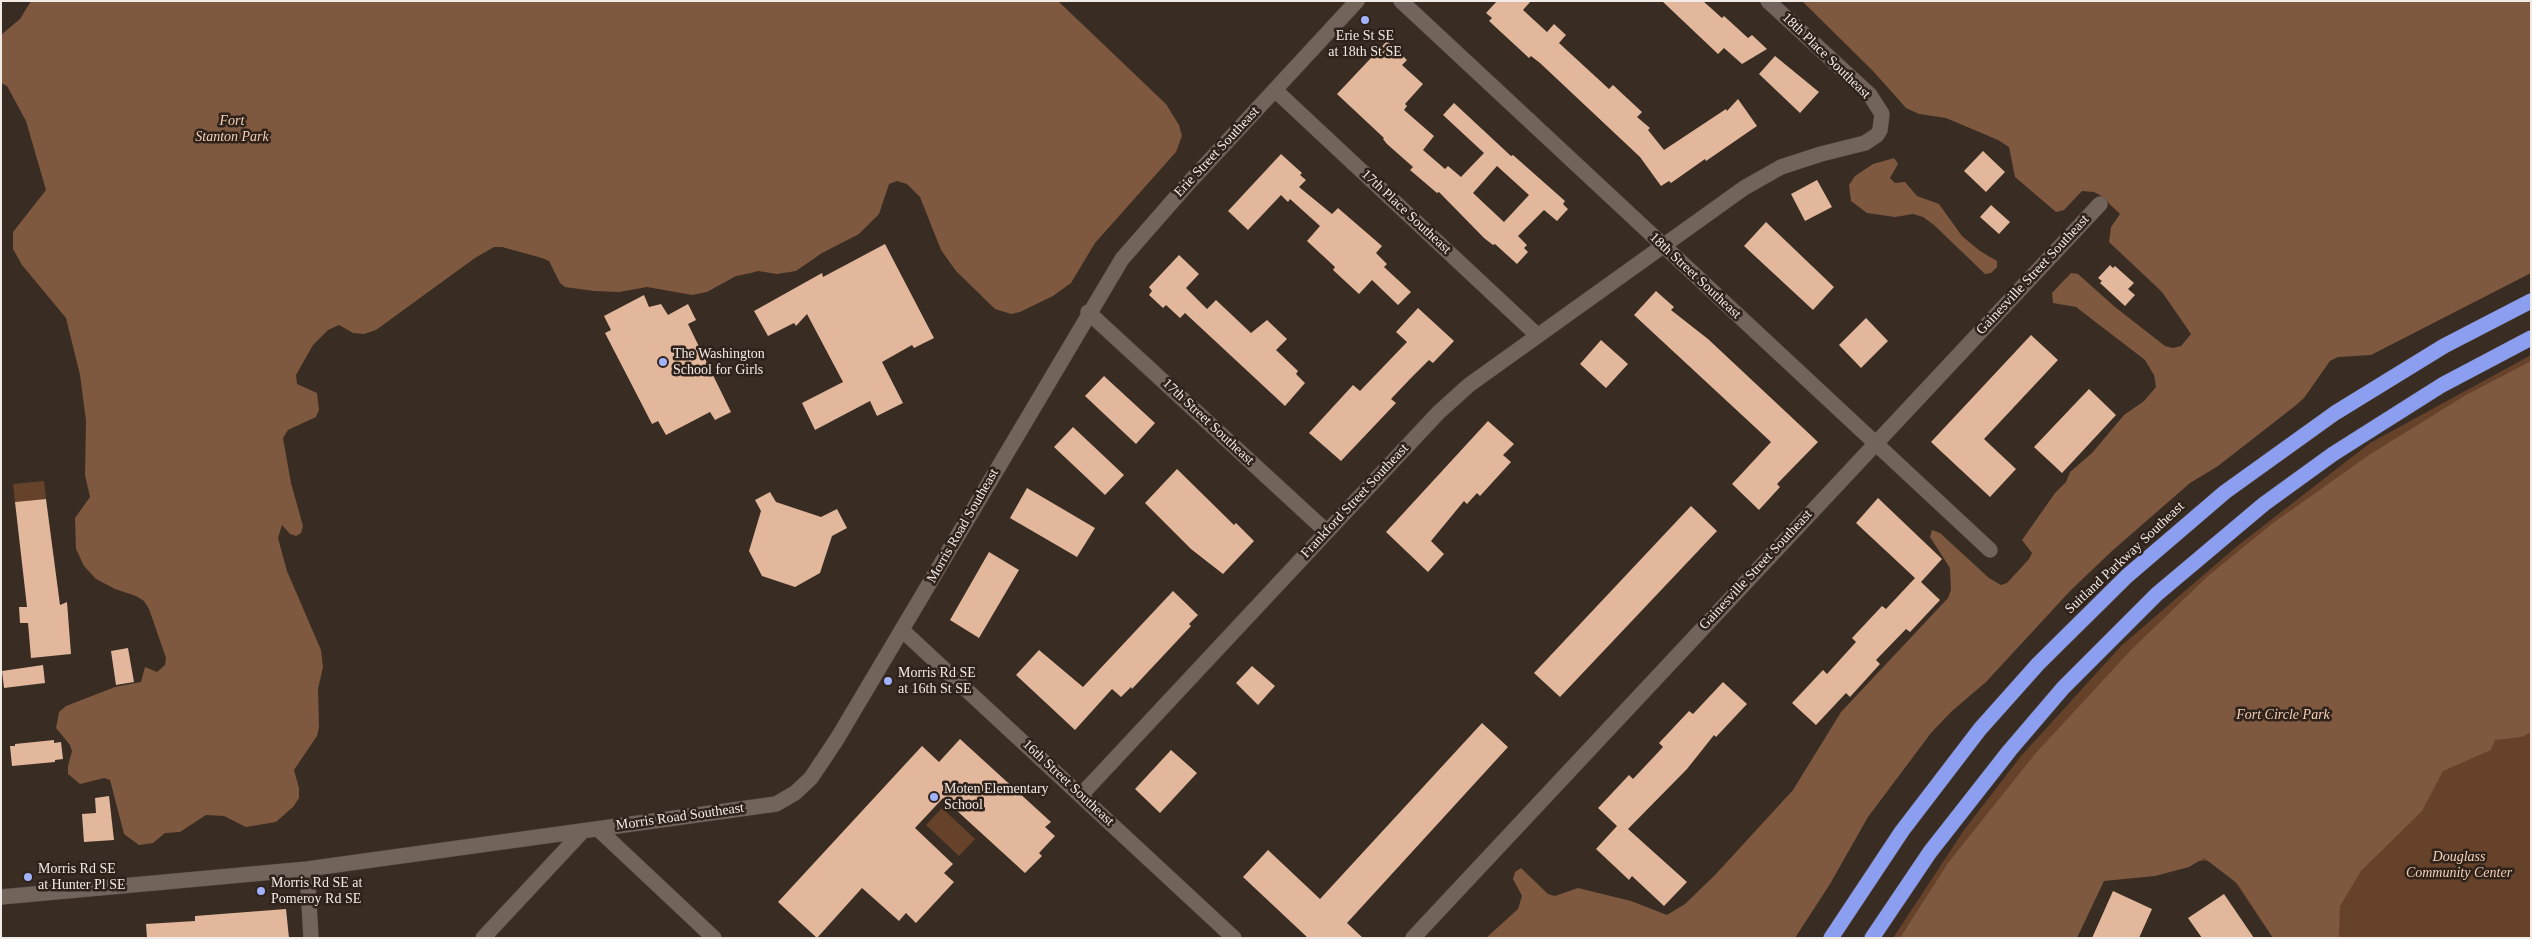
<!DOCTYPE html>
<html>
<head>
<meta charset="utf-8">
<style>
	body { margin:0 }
	#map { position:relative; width:2532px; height:939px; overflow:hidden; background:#382c23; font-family:Georgia,serif }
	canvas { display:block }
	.frame { position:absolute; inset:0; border:2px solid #f2eae5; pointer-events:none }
</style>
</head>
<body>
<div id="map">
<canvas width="2532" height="939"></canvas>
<div class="frame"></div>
</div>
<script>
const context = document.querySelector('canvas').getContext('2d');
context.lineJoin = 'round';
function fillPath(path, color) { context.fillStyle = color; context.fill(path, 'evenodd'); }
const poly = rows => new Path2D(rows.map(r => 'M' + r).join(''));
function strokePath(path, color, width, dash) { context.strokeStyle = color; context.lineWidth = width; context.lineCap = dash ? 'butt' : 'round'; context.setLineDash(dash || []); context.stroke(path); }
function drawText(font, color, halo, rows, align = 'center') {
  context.font = font + ' Georgia,serif'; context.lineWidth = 5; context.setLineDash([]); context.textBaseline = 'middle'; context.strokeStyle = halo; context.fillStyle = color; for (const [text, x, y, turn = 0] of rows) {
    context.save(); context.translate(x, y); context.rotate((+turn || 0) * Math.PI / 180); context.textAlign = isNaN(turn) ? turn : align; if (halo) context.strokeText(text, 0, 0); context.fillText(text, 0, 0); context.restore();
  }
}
fillPath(poly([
	[2531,355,2531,938,2273,938,2220,860,2099,867,2068,938,1893,938,1964,830,2021,756,2121,646,2236,547,2370,443],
	[44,481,46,499,15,502,13,484],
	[942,808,975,839,959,856,926,825]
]), '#66422a');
fillPath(poly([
	[31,1,1058,1,1166,104,1179,125,1182,136,1176,152,1095,243,1071,283,1053,296,1020,312,1011,314,995,309,956,271,941,250,920,197,907,184,897,181,889,184,879,214,859,234,822,253,796,271,777,274,758,271,751,273,736,276,707,292,692,295,647,287,619,292,594,291,565,287,560,283,549,261,542,258,502,247,494,247,475,258,376,330,364,334,353,333,339,325,328,330,313,345,296,375,297,384,317,393,319,410,316,417,288,430,283,438,291,483,303,526,301,533,296,536,290,534,282,525,278,538,287,571,321,650,323,667,318,689,319,727,317,736,294,770,299,788,299,798,293,807,276,822,246,827,224,816,206,815,180,832,165,833,153,843,139,845,124,834,110,780,104,778,80,784,68,774,68,766,72,751,70,745,56,728,59,712,66,706,115,687,141,682,145,667,157,672,165,665,166,658,149,609,144,601,136,596,115,589,96,579,84,566,76,549,75,518,90,497,85,475,86,421,80,375,66,318,22,265,13,249,13,232,46,190,26,121,7,86,1,83,1,35,20,19],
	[1802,1,2531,1,2531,273,2371,355,2338,357,2330,361,2304,398,2295,406,2218,466,2190,483,2112,551,2071,590,1986,682,1952,711,1931,733,1868,817,1830,884,1795,938,1486,938,1518,909,1522,896,1513,879,1515,872,1521,868,1548,894,1555,896,1578,888,1631,901,1667,915,1685,904,1715,875,1793,790,1841,712,1948,598,1951,590,1950,568,1930,537,1932,530,1940,533,1989,578,2001,585,2007,583,2029,559,2032,553,2022,540,2055,493,2066,482,2070,472,2092,453,2124,415,2144,401,2156,387,2154,375,2145,360,2076,307,2053,303,2052,293,2071,273,2078,274,2115,307,2165,346,2173,348,2181,346,2191,334,2162,292,2109,242,2111,227,2120,214,2100,195,2094,192,2082,191,2064,210,2056,212,2015,177,2009,147,1998,140,1946,118,1919,114,1906,108,1873,71],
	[1894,158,1898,164,1890,178,1895,183,1905,182,1917,196,1939,204,1962,236,1980,251,1997,261,1997,267,1991,273,1985,274,1934,225,1923,217,1913,214,1895,217,1867,213,1851,201,1849,185,1855,176,1873,164],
	[2531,361,2531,732,2522,737,2495,740,2491,750,2443,771,2422,811,2361,871,2340,906,2339,938,2273,938,2238,884,2204,858,2189,867,2155,876,2104,881,2077,938,1900,938,1948,863,2035,754,2131,650,2208,576,2273,523,2369,455,2466,395]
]), '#7e583f');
fillPath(poly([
	[1497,1,1531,1,1523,10,1547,32,1554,24,1566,35,1559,43,1609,89,1613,85,1642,112,1637,117,1650,128,1648,130,1664,150,1726,109,1727,111,1738,99,1757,126,1706,161,1705,159,1671,183,1669,181,1661,186,1640,157,1540,63,1531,56,1529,58,1489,21,1492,18,1486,13],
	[1662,1,1703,1,1722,18,1724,16,1748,38,1752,35,1767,49,1742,64,1724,48,1718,54],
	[1387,41,1407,60,1402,65,1423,84,1405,104,1407,106,1404,110,1434,136,1423,150,1445,169,1448,166,1461,177,1484,153,1443,115,1454,103,1511,156,1513,155,1565,201,1563,204,1568,209,1557,221,1544,210,1518,236,1527,245,1524,248,1528,252,1517,264,1495,244,1493,245,1484,238,1439,192,1437,193,1410,170,1413,167,1387,144,1383,139,1384,138,1337,94],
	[1497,166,1529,195,1504,222,1473,193],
	[1775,56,1819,92,1800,113,1759,74],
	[1983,151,2005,172,1986,192,1964,171],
	[1281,154,1302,173,1300,175,1306,180,1299,187,1332,214,1338,208,1382,246,1376,253,1387,264,1384,267,1411,292,1398,305,1372,280,1359,294,1333,270,1335,267,1307,241,1320,226,1290,199,1288,202,1281,195,1248,230,1228,211],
	[1817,180,1832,207,1805,221,1791,194],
	[1991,205,2010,222,1999,234,1980,217],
	[1766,222,1834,287,1813,310,1744,246],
	[885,244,934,338,914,348,912,345,882,362,903,403,877,416,870,401,815,430,802,403,843,382,807,314,796,326,794,323,768,336,754,311,822,273,823,277],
	[1179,255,1199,274,1186,288,1207,309,1216,300,1251,333,1267,320,1287,339,1276,350,1298,371,1296,374,1305,383,1285,406,1185,313,1180,318,1166,305,1163,308,1149,295,1152,291,1149,287],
	[2110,265,2113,268,2115,266,2134,283,2128,289,2135,295,2125,306,2100,283,2102,281,2098,278],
	[1656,291,1674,307,1671,310,1708,339,1818,442,1777,484,1780,487,1759,510,1732,484,1771,442,1634,315],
	[644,295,649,307,661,304,668,315,688,304,696,320,688,324,731,412,715,420,710,412,666,435,658,421,652,424,605,333,611,330,604,316],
	[1418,308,1454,341,1433,363,1429,360,1410,379,1391,399,1396,403,1341,461,1309,433,1353,385,1360,391,1407,342,1396,332],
	[1866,318,1888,341,1861,368,1839,345],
	[2031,335,2058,360,1984,439,2016,469,1990,497,1931,442],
	[1601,340,1628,364,1606,388,1580,364],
	[1104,376,1155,423,1136,444,1085,396],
	[2089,389,2116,415,2062,473,2034,447],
	[1488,421,1514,444,1503,455,1511,462,1480,496,1477,493,1467,504,1464,501,1431,541,1444,554,1428,572,1386,532],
	[1073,427,1124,475,1105,495,1054,447],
	[1177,469,1234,525,1236,523,1254,541,1223,574,1191,549,1145,503],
	[1027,488,1095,528,1077,557,1010,518],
	[770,492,776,502,821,517,837,509,847,528,832,536,820,573,795,587,762,576,749,551,761,511,755,500],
	[1878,498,1942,559,1921,582,1940,600,1910,632,1906,629,1876,660,1880,664,1850,697,1846,693,1816,725,1792,703,1823,670,1827,674,1856,642,1852,638,1882,606,1886,609,1915,578,1856,523],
	[46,499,60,605,67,602,71,654,31,658,28,623,20,623,19,607,27,607,15,502],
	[1691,506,1717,531,1560,697,1534,673],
	[989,552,1019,570,979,638,950,620],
	[1173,591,1198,615,1189,624,1191,626,1132,689,1131,687,1121,697,1112,689,1075,730,1016,675,1039,650,1083,687],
	[128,648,134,682,116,685,111,651],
	[43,665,45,683,4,688,2,671],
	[1252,666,1275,686,1258,705,1236,683],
	[1723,682,1747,704,1716,737,1714,735,1687,769,1628,829,1687,882,1664,906,1632,876,1629,880,1596,849,1617,826,1598,808,1629,775,1633,779,1663,747,1659,743,1689,711,1693,714],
	[1482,723,1508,747,1347,923,1363,938,1308,938,1243,877,1268,850,1320,899],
	[960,739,1051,822,1045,827,1055,836,1039,853,1042,856,1025,873,943,798,915,828,953,864,944,873,954,882,916,923,906,913,899,921,862,888,817,938,778,902,922,746,939,762],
	[54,740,54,743,61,742,63,759,55,760,55,762,12,766,10,746,15,746,15,744],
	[1171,750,1197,773,1160,813,1135,789],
	[109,796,114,840,84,842,82,814,96,813,95,798],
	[2113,891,2152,909,2139,938,2092,938],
	[2224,894,2254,938,2202,938,2188,918],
	[286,909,289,938,147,938,146,924,195,921,195,916]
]), '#e2b79b');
const minor = poly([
	[1401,1,1990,550],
	[1275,90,1537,335],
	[1088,312,1327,532],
	[902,630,1234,938],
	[1081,795,1438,413,1469,385,1744,188,1781,167,1821,154,1865,143,1877,135,1880,130,1882,114,1870,95,1768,1],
	[598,829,714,938],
	[307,869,311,938],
	[1,897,307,869,776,804,795,793,811,778,837,739,1122,259,1185,187,1357,1],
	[483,938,582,832],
	[1413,938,2100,204]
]);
const highway = poly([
	[1831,938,1902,831,1980,729,2038,664,2127,576,2225,492,2335,413,2444,346,2531,301],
	[1872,938,1930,852,2010,750,2063,688,2157,594,2264,504,2333,454,2442,385,2531,338]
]);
strokePath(minor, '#524740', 16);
strokePath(highway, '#524740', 16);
strokePath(minor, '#73645b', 15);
strokePath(highway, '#8c9ef0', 15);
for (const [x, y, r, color] of [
	[1365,20,5,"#a1b3fd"],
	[663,362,5,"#a1b3fd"],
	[888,681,5,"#a1b3fd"],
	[934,797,5,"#a1b3fd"],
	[28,877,5,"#a1b3fd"],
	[261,891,5,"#a1b3fd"]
]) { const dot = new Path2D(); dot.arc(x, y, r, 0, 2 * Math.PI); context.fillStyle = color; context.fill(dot); strokePath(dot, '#2e221a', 2); }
drawText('14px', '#f2eae5', '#2e221a', [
	["Erie St SE",1365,36,"center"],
	["at 18th St SE",1365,52,"center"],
	["The Washington",673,354],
	["School for Girls",673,370],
	["Morris Rd SE",898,673],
	["at 16th St SE",898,689],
	["Moten Elementary",944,789],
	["School",944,805],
	["Morris Rd SE",38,869],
	["at Hunter Pl SE",38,885],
	["Morris Rd SE at",271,883],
	["Pomeroy Rd SE",271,899]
], 'left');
drawText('14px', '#f2eae5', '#2e221a', [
	["18th Place Southeast",1826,56,44],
	["Erie Street Southeast",1217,152,-47],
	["17th Place Southeast",1406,212,43],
	["Gainesville Street Southeast",2033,275,-47],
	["18th Street Southeast",1695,276,43],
	["17th Street Southeast",1208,422,43],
	["Frankford Street Southeast",1355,501,-47],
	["Morris Road Southeast",963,526,-60],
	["Suitland Parkway Southeast",2125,558,-43],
	["Gainesville Street Southeast",1756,570,-47],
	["16th Street Southeast",1068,783,43],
	["Morris Road Southeast",680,817,-8]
]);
drawText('italic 14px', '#f6cfb6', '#2e221a', [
	["Fort",232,121],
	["Stanton Park",232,137],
	["Fort Circle Park",2283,715],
	["Douglass",2459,857],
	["Community Center",2459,873]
]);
</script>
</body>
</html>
